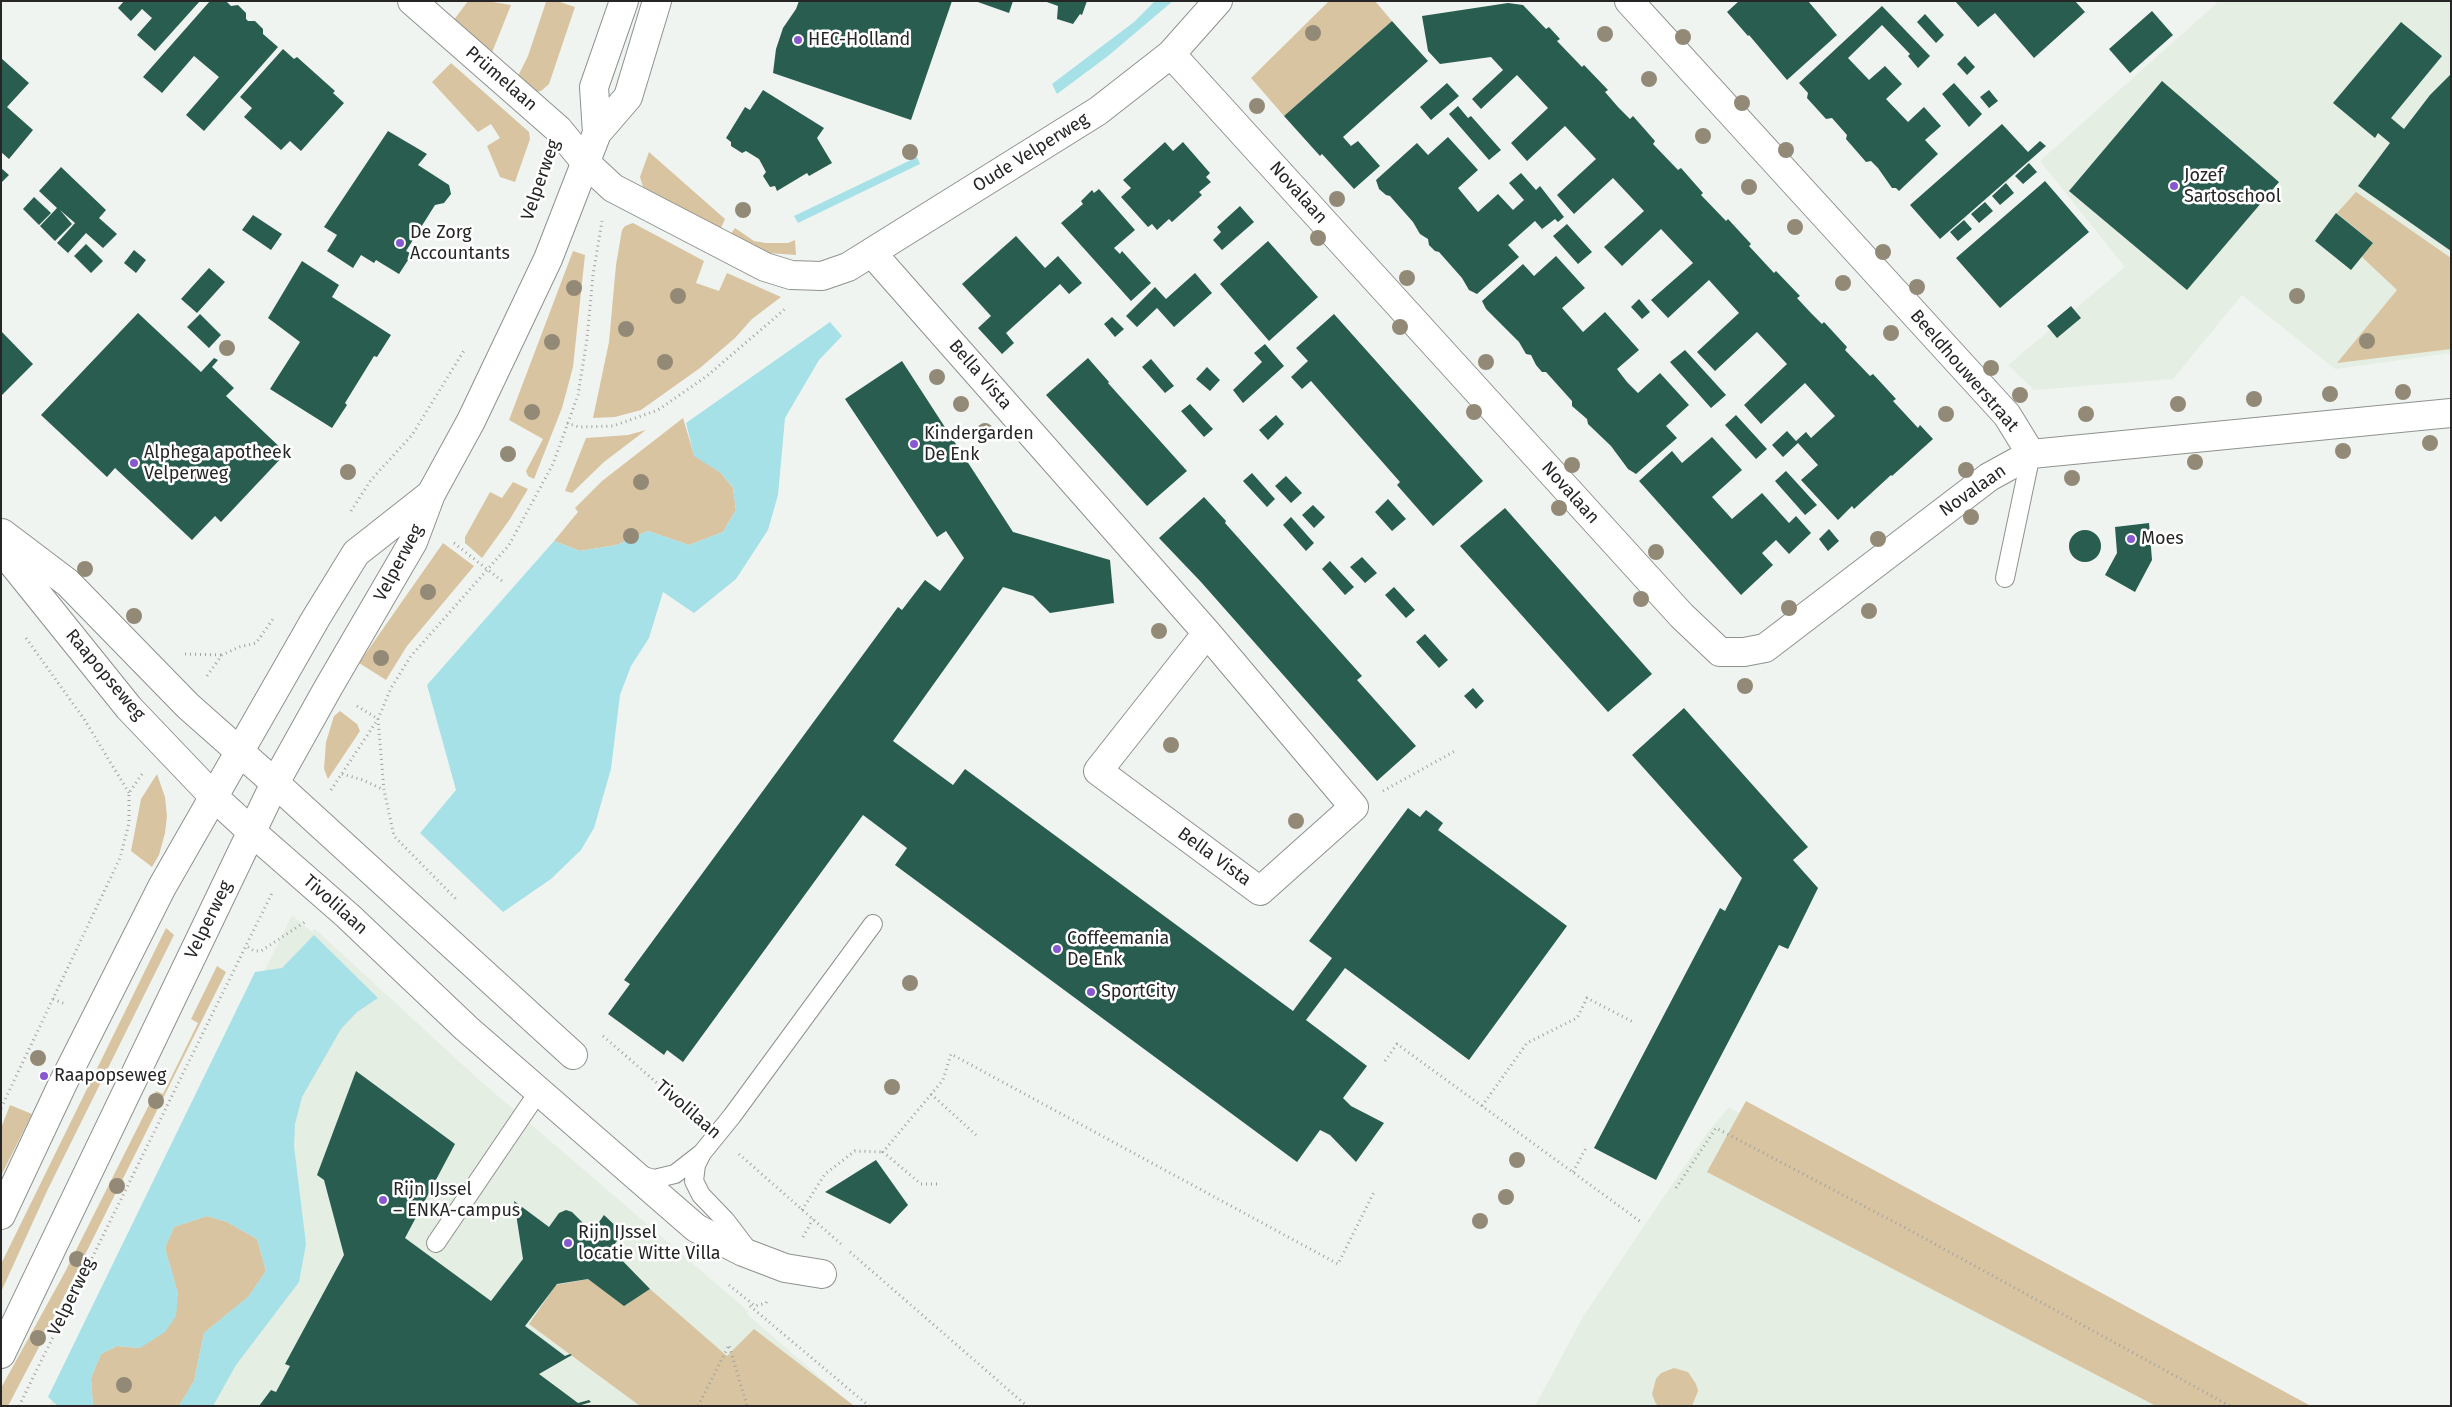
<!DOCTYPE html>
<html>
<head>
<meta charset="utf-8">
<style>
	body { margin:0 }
	#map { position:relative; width:2452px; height:1407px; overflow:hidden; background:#f0f4f0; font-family:"Fira Sans",sans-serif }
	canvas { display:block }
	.frame { position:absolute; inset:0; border:2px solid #252625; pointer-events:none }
</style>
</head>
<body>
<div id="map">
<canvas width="2452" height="1407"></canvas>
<div class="frame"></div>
</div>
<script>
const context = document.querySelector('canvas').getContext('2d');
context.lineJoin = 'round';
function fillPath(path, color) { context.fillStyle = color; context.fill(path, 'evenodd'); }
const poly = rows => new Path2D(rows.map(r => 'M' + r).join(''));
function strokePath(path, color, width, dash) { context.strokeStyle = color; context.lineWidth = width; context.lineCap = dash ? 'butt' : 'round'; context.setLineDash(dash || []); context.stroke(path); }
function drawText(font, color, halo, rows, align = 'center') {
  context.font = font + ' "Fira Sans",sans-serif'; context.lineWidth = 5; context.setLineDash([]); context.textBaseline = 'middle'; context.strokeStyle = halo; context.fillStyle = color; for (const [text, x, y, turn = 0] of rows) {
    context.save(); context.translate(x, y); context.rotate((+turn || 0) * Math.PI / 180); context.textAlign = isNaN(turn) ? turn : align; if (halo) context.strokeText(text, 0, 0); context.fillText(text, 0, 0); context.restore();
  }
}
fillPath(poly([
	[2219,1,2451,1,2451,353,2335,369,2242,295,2173,379,2034,390,2008,365,2125,267,2040,161],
	[292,915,312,932,315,929,476,1077,748,1311,747,1314,853,1406,49,1406],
	[1729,1107,2258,1406,1535,1406,1584,1315,1707,1133]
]), '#e4eee3');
fillPath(poly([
	[468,1,487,1,511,5,491,55,453,21],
	[557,1,575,7,549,84,541,91,535,92,517,78,528,56,546,2],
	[1329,1,1375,1,1392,21,1284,116,1251,78],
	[451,63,529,132,530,139,515,182,500,177,487,146,500,138,491,124,478,132,432,82],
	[649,152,725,219,720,230,643,187,640,177],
	[2356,192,2451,258,2451,349,2337,363,2397,290,2362,257,2373,243,2337,213],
	[633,223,704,261,696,283,719,291,727,273,781,297,752,319,735,338,700,368,641,410,615,417,593,418,609,342,616,265,622,230,625,226],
	[735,228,754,241,766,243,788,243,795,240,796,255,768,253,753,246,730,235],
	[573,251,585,255,573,367,562,408,534,479,528,476,526,471,543,439,509,420],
	[683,418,694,455,721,473,733,488,736,510,723,532,689,545,648,531,617,545,580,551,554,541,578,512,575,508,602,481],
	[646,430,604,462,572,493,565,491,586,438,628,435],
	[513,482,528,489,510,519,482,558,465,543,465,537,490,492,502,498],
	[443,543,474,566,407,646,386,680,359,663],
	[340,711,357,724,360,731,328,779,324,769,326,742,334,716],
	[157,774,165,797,167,816,165,833,159,855,152,867,131,851,141,799],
	[166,928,174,935,48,1189,1,1292,1,1264],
	[217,966,226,972,39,1347,8,1406,1,1406,1,1388,65,1272,156,1091,163,1094,198,1023,191,1019],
	[1746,1101,2311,1406,2156,1406,1707,1172],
	[10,1105,32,1114,1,1176,1,1128],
	[207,1216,227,1222,257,1239,266,1271,248,1297,204,1333,194,1381,179,1406,93,1406,91,1378,101,1354,117,1346,140,1348,178,1294,165,1248,174,1227],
	[588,1279,624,1305,650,1289,727,1356,754,1329,853,1405,640,1406,529,1324,556,1285],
	[1674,1368,1688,1372,1696,1384,1698,1391,1692,1406,1658,1406,1655,1402,1652,1394,1656,1379,1661,1373]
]), '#d9c4a1');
fillPath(poly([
	[1155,1,1173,1,1108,56,1057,94,1052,84,1134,22],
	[917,157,920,164,798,223,794,216],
	[830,322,842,336,819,360,785,418,778,495,768,530,736,579,694,613,663,592,649,638,631,666,620,695,611,769,594,828,581,850,551,879,503,912,420,833,456,790,427,685,554,541,580,551,617,545,648,531,689,545,723,532,736,510,733,488,721,473,694,456,686,423],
	[314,935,378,998,357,1012,341,1029,302,1097,295,1124,294,1146,306,1244,299,1282,236,1365,213,1406,179,1406,194,1381,204,1333,248,1297,266,1271,257,1239,227,1222,207,1216,174,1227,165,1248,178,1294,176,1316,165,1332,140,1348,117,1346,101,1354,91,1378,93,1406,58,1406,48,1397,255,972,282,968]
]), '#a6e1e8');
fillPath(poly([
	[124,1,200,1,155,51,137,35,152,18,142,9,131,21,118,8],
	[210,1,226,1,231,6,238,5,246,13,246,19,248,21,255,21,263,29,263,34,278,47,204,131,186,115,219,77,194,56,162,93,143,77],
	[799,1,952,1,911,120,773,73,776,49,783,28,796,9],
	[975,1,1013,1,1009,13],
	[1044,1,1087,1,1082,15,1080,14,1073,24,1057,19,1058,6],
	[1739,1,1808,1,1837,35,1787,80,1749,35,1748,36,1727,12],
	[1955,1,2075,1,2085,12,2034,58,1995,13,1978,27],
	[1508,3,1523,5,1546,29,1549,27,1560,39,1557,41,1582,67,1584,65,1608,90,1605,92,1618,107,1630,119,1633,116,1655,141,1653,144,1678,170,1681,168,1703,193,1701,195,1726,221,1728,219,1751,244,1749,246,1774,273,1776,271,1800,296,1797,298,1810,312,1822,324,1824,322,1847,347,1845,350,1870,376,1873,374,1896,399,1893,401,1918,428,1920,425,1933,439,1892,476,1891,475,1854,509,1852,506,1838,520,1801,480,1818,465,1798,443,1783,457,1772,445,1787,431,1796,441,1806,432,1811,438,1835,416,1805,383,1761,424,1744,405,1787,364,1757,332,1715,371,1697,352,1739,313,1709,280,1668,318,1651,300,1693,263,1661,229,1622,266,1604,247,1644,211,1613,178,1574,214,1557,195,1596,159,1565,126,1527,161,1511,143,1548,108,1517,75,1481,109,1472,99,1503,70,1491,57,1440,64,1428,51,1422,16],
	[1882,6,1930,56,1918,68,1908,56,1910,54,1882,25,1848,58,1869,80,1885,66,1902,84,1886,99,1908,122,1924,107,1941,126,1925,140,1938,154,1899,191,1896,188,1892,188,1878,168,1871,161,1866,162,1846,139,1847,135,1832,118,1826,119,1807,98,1808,93,1799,83],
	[2152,11,2173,35,2130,73,2109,49],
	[1925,14,1944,35,1936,43,1917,22],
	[1392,21,1428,61,1343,137,1351,146,1358,141,1380,166,1354,189,1322,154,1320,156,1284,116],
	[2401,22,2442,56,2391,118,2404,129,2430,95,2451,74,2451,251,2358,186,2390,143,2378,133,2375,138,2333,103],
	[283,49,294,59,297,57,335,91,333,93,344,103,301,151,290,141,281,150,244,117,252,108,240,97],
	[1965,56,1975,67,1967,75,1957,64],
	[1,58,29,83,7,107,33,130,9,159,1,152],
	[2162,81,2279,182,2187,290,2069,191],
	[1447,83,1459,96,1431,120,1420,107],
	[1954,83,1982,114,1969,127,1942,94],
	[763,90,824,128,817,138,832,163,809,176,807,173,777,191,775,186,770,187,763,176,766,172,759,159,746,151,742,153,731,146,731,142,726,138,745,107,750,110],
	[1989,90,1998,101,1989,108,1980,97],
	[1458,106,1468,118,1471,116,1501,150,1489,160,1449,114],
	[2002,124,2028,152,2040,141,2046,146,1940,239,1910,205],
	[388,131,427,154,418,165,449,185,451,194,444,203,435,205,406,251,412,254,399,274,376,260,374,263,361,255,353,268,327,251,337,235,324,227],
	[1448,137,1478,170,1458,188,1478,212,1498,194,1513,210,1524,200,1509,183,1521,173,1536,190,1540,186,1564,217,1558,222,1555,219,1542,229,1535,221,1508,245,1519,257,1477,294,1469,290,1462,278,1439,252,1435,251,1429,245,1428,239,1420,234,1413,222,1390,196,1386,195,1379,189,1376,180,1417,143,1428,155],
	[1165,142,1173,151,1183,142,1210,173,1206,177,1211,182,1199,192,1202,195,1172,222,1169,219,1157,230,1152,224,1148,227,1121,197,1131,188,1123,180],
	[2029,163,2037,172,2023,184,2015,176],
	[61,167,106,210,99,218,117,234,103,248,86,233,68,253,57,243,75,223,60,210,72,224,55,241,40,226,57,208,39,191],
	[1,168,9,175,1,183],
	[2045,181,2089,232,2000,308,1956,258],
	[2006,183,2014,193,2000,205,1992,196],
	[1099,189,1135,230,1114,248,1120,254,1122,251,1151,283,1131,301,1061,223,1083,204,1081,201,1092,190,1094,193],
	[34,197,51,213,39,225,23,209],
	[1985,202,1993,211,1979,223,1971,214],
	[1240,206,1254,222,1222,250,1213,240,1221,232,1217,227],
	[2336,213,2373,243,2351,270,2315,241],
	[253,215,282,234,271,250,242,230],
	[1964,220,1972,229,1958,241,1950,232],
	[1567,224,1592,252,1578,264,1553,236],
	[1016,236,1045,268,1058,256,1082,283,1069,294,1060,284,1006,333,1014,343,1002,354,978,328,991,316,962,284],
	[1268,241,1318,297,1269,341,1220,284],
	[86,244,103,261,91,273,74,256],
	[134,250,146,260,136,273,124,263],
	[1556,256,1585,288,1562,308,1583,332,1605,312,1639,350,1617,369,1627,382,1638,393,1660,373,1689,405,1666,426,1677,438,1636,474,1628,469,1611,446,1588,424,1587,419,1572,406,1572,401,1546,372,1542,372,1536,365,1531,355,1526,354,1519,342,1486,309,1482,301,1523,264,1534,276],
	[302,261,339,285,332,297,391,335,377,357,374,356,345,403,347,405,332,428,270,389,300,342,268,318],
	[209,268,225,282,197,313,181,299],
	[1195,273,1212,293,1174,327,1157,308,1137,327,1126,316,1155,287,1166,299],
	[1639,299,1650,312,1642,319,1631,307],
	[2071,306,2081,318,2057,338,2047,326],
	[138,313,201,372,214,358,218,360,212,367,234,388,226,396,286,453,221,522,215,516,192,540,115,468,107,477,41,415],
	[200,314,221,335,209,348,187,327],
	[1334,314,1483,481,1433,526,1397,485,1400,482,1311,381,1302,389,1291,377,1308,361,1296,348],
	[1112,317,1124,329,1115,337,1104,324],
	[1,331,33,364,1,396],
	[1265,344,1284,366,1243,403,1233,390,1262,362,1254,353],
	[1685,350,1726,395,1711,408,1670,362],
	[1088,358,1109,382,1108,383,1187,471,1147,506,1046,395],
	[1151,359,1174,386,1165,393,1142,367],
	[902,361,1013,532,1110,560,1114,603,1050,613,1033,596,1003,587,893,741,953,785,965,769,1293,1011,1332,958,1309,941,1408,808,1420,817,1426,810,1443,823,1438,830,1567,926,1469,1060,1345,968,1306,1020,1367,1066,1343,1098,1351,1106,1384,1123,1356,1162,1330,1135,1320,1130,1297,1162,895,865,907,848,863,815,683,1062,667,1050,664,1055,608,1014,630,984,624,980,898,607,902,610,925,580,940,591,964,558,946,531,937,537,845,399],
	[1207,367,1220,380,1210,391,1196,379],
	[1190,404,1213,429,1204,437,1181,411],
	[1276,415,1284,424,1268,440,1259,430],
	[1736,415,1767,449,1756,459,1725,425],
	[1712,437,1742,470,1712,497,1732,519,1762,493,1789,523,1796,516,1811,533,1789,554,1776,540,1762,553,1773,565,1741,595,1639,481,1672,451,1682,463],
	[1786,471,1817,505,1805,515,1775,481],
	[1252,473,1275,499,1267,507,1243,481],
	[1286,476,1302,493,1291,503,1275,486],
	[1204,497,1226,521,1225,523,1362,676,1357,680,1416,746,1377,781,1201,582,1159,538],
	[1388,499,1406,519,1392,531,1375,512],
	[1313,505,1325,517,1314,528,1302,515],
	[1505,508,1652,674,1608,712,1460,546],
	[1291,517,1314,543,1306,551,1283,525],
	[2149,523,2152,560,2135,592,2105,575,2117,553,2115,527],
	[1829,529,1839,541,1828,551,1819,539],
	'2069 546a16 16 0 1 1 32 0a16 16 0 1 1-32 0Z',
	[1362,557,1377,573,1365,583,1350,567],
	[1330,561,1354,587,1345,595,1322,569],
	[1394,587,1415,610,1406,618,1385,595],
	[1425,634,1448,660,1439,668,1416,642],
	[1473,688,1484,701,1476,709,1464,696],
	[1684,708,1808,847,1793,860,1818,888,1788,949,1779,945,1656,1180,1594,1148,1720,908,1725,911,1742,878,1632,755],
	[356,1071,455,1144,405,1238,491,1301,523,1259,514,1201,549,1227,559,1213,566,1210,572,1212,592,1232,604,1215,623,1233,611,1249,650,1289,624,1306,588,1279,557,1284,525,1326,565,1356,570,1354,572,1355,539,1374,578,1403,589,1400,591,1402,578,1406,259,1406,271,1390,276,1392,290,1366,285,1364,344,1255,324,1180,317,1175],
	[876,1160,908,1205,890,1224,825,1192]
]), '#285d4f');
const lane = poly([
	[2005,578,2031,454],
	[702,1153,696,1165,694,1181,701,1195,726,1221,748,1250],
	[637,1174,654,1179,675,1174,702,1153,732,1116,873,924],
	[436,1243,539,1091]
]);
const street = poly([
	[412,1,558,129,586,163,613,188,765,267,791,275,822,276,848,267,1098,111,1171,54,1218,1],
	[1629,1,2007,415,2031,454,2451,413],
	[1171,54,1682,616,1720,652,1744,652,1765,648,1989,477,2031,454],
	[872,253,1207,633,1354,807,1260,891,1098,771,1207,633],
	[275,783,573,1055],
	[252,832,348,916,466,1028,696,1228,743,1252,772,1263,785,1268,822,1274]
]);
const secondary = poly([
	[597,133,594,87,624,1],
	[2,533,68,583,188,706,275,783],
	[1,549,129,708,214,797,252,832],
	[1,1215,63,1083,162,887,316,618,356,553,431,494],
	[1,1354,275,783,328,688,413,542,431,494,471,421,548,259,597,133,628,97,657,1]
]);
strokePath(lane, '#8e928d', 20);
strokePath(street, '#8e928d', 30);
strokePath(secondary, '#8e928d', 30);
strokePath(poly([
	[567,423,579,427,613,426,658,410,707,376,785,309],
	[351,511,371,480,412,435,465,349],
	[454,543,502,581],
	[26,638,84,719,129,793],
	[185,654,222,655],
	[207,676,222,655,239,647,256,643,273,619],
	[357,706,378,719],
	[378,719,384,790,394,836,456,899],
	[342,774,363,780,384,790],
	[331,790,378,719,391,688,411,656,509,545,553,464,578,395,587,339,593,275,602,221],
	[1383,791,1455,751],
	[248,947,254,951,261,951,305,922],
	[53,999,65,1004],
	[603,1036,695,1116],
	[1385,1061,1397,1044,1641,1222],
	[931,1094,976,1135],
	[1482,1106,1527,1043,1577,1018,1587,998,1635,1023],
	[1,1108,120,858,129,823,129,793,144,771],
	[739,1154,841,1244],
	[1573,1172,1587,1146],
	[937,1184,921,1184,883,1152,943,1080,951,1054,1338,1264,1375,1190],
	[1676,1188,1716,1128,1913,1232,2230,1406],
	[802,1210,825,1174,855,1151,883,1152],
	[803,1237,813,1219],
	[850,1252,1027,1406],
	[729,1285,755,1306,766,1303,768,1299],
	[750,1306,869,1406],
	[19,1406,272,893],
	[698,1406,729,1345,747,1406]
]), '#a0a2a0', 3, [1, 4]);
strokePath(lane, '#fff', 18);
strokePath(street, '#fff', 28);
strokePath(secondary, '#fff', 28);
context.fillStyle = '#928a76';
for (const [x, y] of [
	[1313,33],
	[1605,34],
	[1683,37],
	[1649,79],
	[1742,103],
	[1257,106],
	[1703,136],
	[1786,150],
	[910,152],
	[1749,187],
	[1337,199],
	[743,210],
	[1795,227],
	[1318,238],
	[1883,252],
	[1407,278],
	[1843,283],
	[1917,287],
	[574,288],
	[678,296],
	[2297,296],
	[1400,327],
	[626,329],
	[1891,333],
	[2367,341],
	[552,342],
	[227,348],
	[665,362],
	[1486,362],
	[1991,368],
	[937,377],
	[2403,392],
	[2330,394],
	[2020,395],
	[2254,399],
	[961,404],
	[2178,404],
	[532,412],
	[1474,412],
	[1946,414],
	[2086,414],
	[985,431],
	[2430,443],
	[2343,451],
	[508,454],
	[2195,462],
	[1572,465],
	[1966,470],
	[348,472],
	[2072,478],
	[641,482],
	[1559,508],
	[1971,517],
	[631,536],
	[1878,539],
	[1656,552],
	[85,569],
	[428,592],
	[1641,599],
	[1789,608],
	[1869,611],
	[134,616],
	[1159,631],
	[381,658],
	[1745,686],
	[1171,745],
	[1296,821],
	[910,983],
	[38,1058],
	[892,1087],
	[156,1101],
	[1517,1160],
	[117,1186],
	[1506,1197],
	[1480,1221],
	[77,1259],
	[38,1338],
	[124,1385]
]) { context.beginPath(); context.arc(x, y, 8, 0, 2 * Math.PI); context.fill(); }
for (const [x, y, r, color] of [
	[798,40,5,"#8858d1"],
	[2174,186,5,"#8858d1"],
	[400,243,5,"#8858d1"],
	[914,444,5,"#8858d1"],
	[134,463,5,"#8858d1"],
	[2131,539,5,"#8858d1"],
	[1057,949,5,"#8858d1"],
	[1091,992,5,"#8858d1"],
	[44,1076,5,"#8858d1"],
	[383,1200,5,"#8858d1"],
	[568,1243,5,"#8858d1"]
]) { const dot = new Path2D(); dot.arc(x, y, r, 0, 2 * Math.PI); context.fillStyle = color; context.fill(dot); strokePath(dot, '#fff', 2); }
drawText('18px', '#252625', '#fff', [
	["HEC-Holland",808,40],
	["Jozef",2184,176],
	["Sartoschool",2184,197],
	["De Zorg",410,233],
	["Accountants",410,254],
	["Kindergarden",924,434],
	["De Enk",924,455],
	["Alphega apotheek",144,453],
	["Velperweg",144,474],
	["Moes",2141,539],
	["Coffeemania",1067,939],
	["De Enk",1067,960],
	["SportCity",1101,992],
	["Raapopseweg",54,1076],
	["Rijn IJssel",393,1190],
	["– ENKA-campus",393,1211],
	["Rijn IJssel",578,1233],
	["locatie Witte Villa",578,1254]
], 'left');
drawText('18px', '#252625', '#fff', [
	["Prümelaan",501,79,41],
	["Oude Velperweg",1031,153,-32],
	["Velperweg",541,180,-71],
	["Novalaan",1298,193,48],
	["Beeldhouwerstraat",1964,371,49],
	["Bella Vista",980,375,49],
	["Novalaan",1973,491,-35],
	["Novalaan",1570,493,48],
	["Velperweg",399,563,-62],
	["Raapopseweg",105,675,50],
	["Bella Vista",1214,857,36],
	["Tivolilaan",335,905,42],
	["Velperweg",209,920,-64],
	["Tivolilaan",688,1110,41],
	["Velperweg",72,1297,-64]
]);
</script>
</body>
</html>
